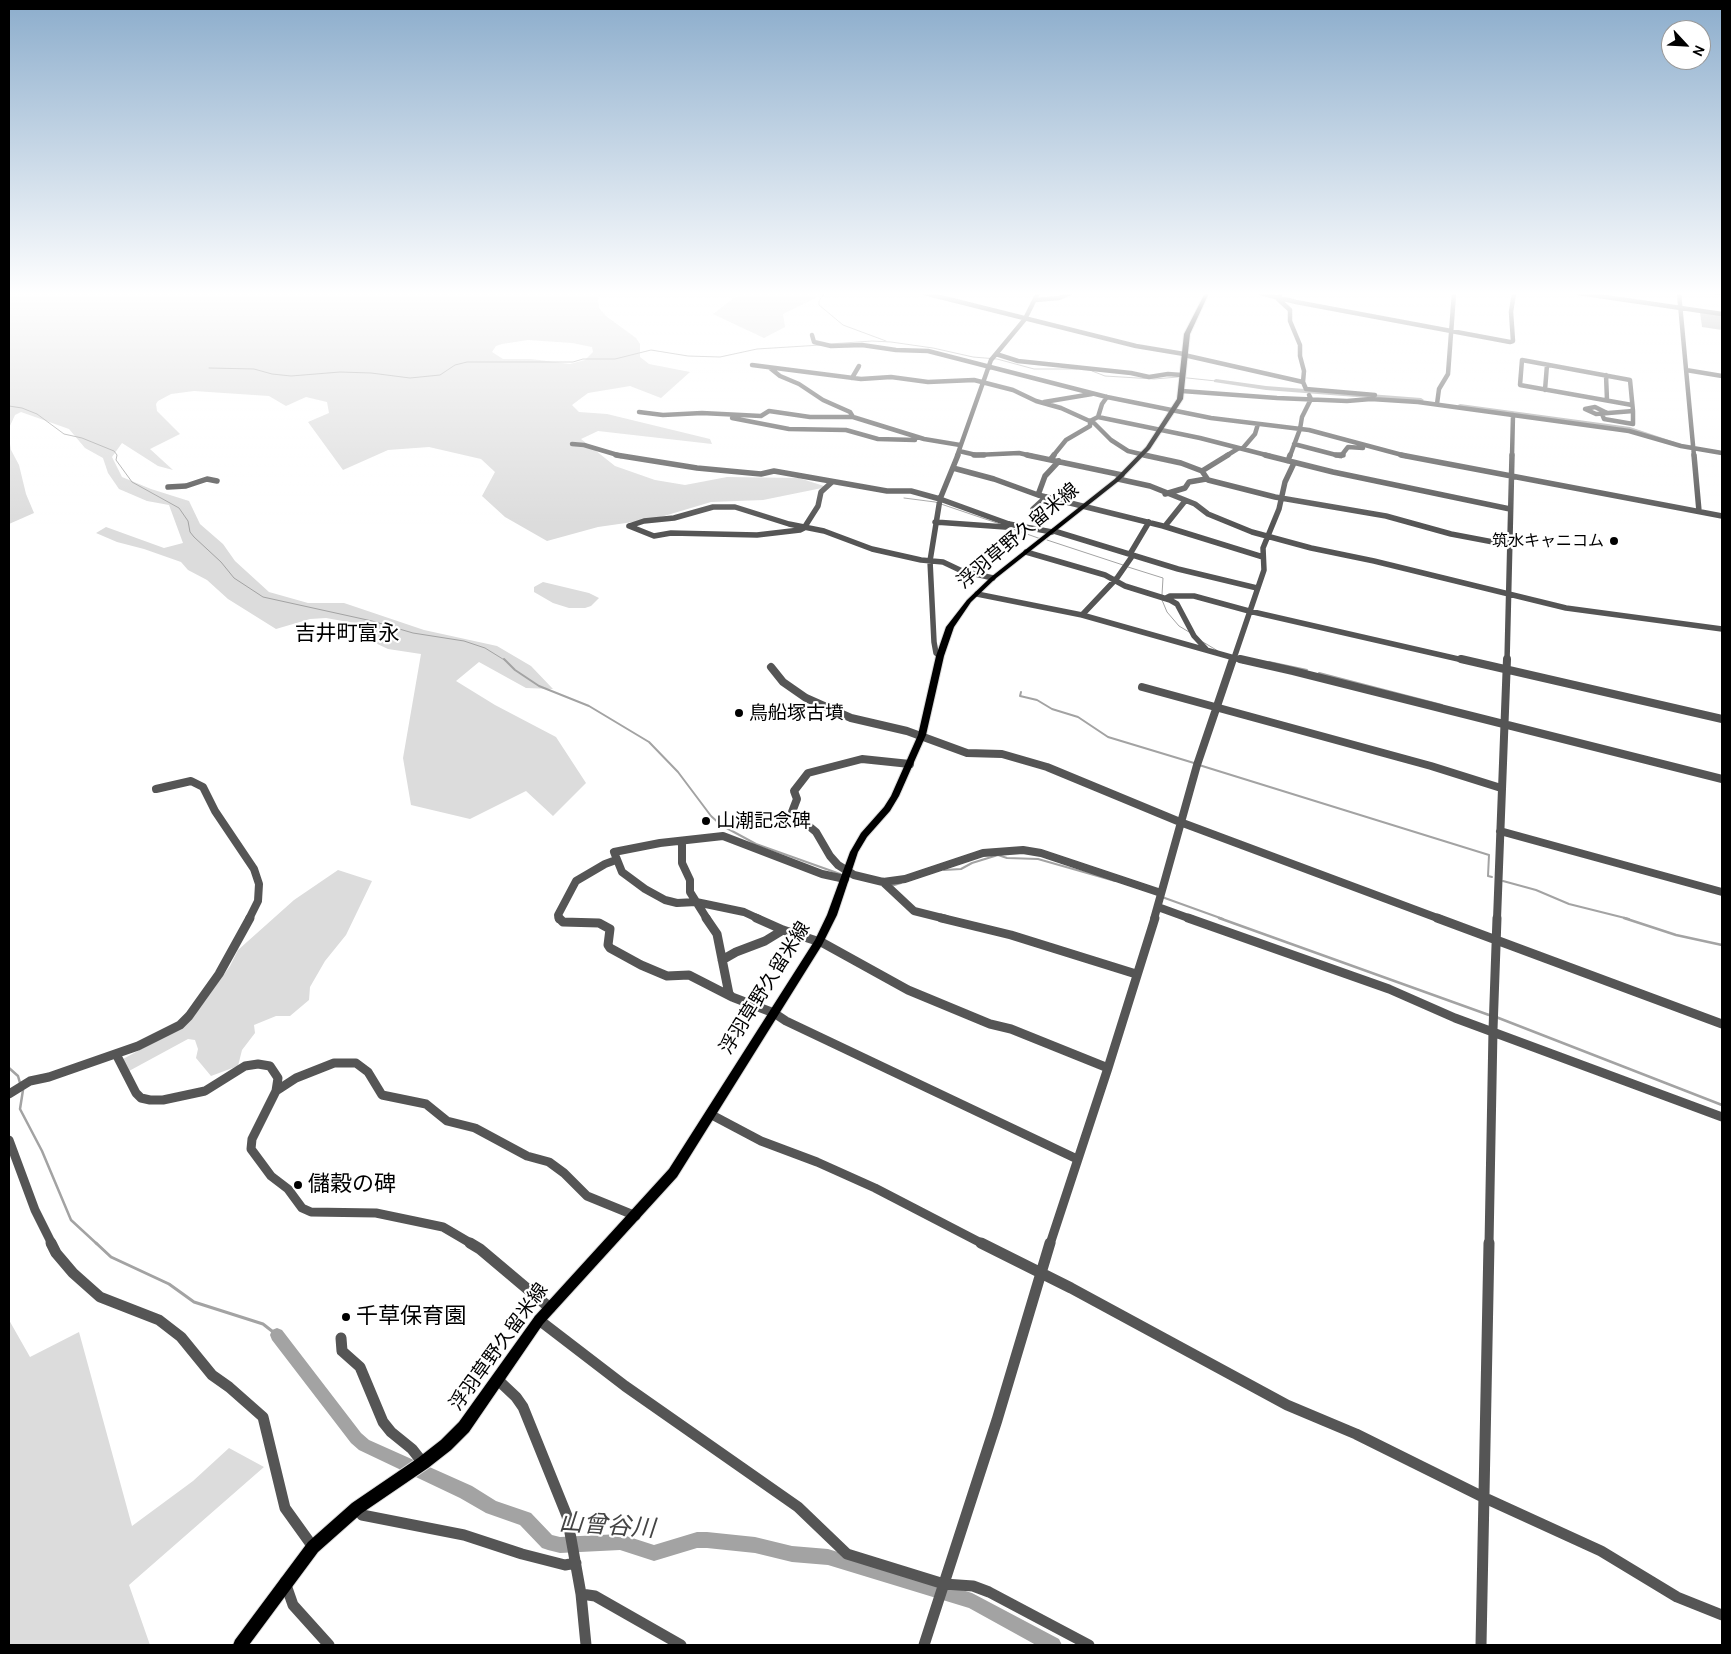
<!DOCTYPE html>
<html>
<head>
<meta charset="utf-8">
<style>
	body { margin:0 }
	#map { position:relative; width:1731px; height:1654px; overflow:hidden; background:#fff; font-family:Cabin,sans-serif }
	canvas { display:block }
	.frame { position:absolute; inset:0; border:10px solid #000; pointer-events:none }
	.north { position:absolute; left:1661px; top:20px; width:50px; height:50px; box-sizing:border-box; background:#fff; border:1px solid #999; border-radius:50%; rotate:115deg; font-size:14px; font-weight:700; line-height:20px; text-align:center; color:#000 }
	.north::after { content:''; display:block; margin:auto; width:18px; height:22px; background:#000; clip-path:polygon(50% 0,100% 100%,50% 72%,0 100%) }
</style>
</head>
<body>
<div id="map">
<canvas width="1731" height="1654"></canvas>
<div class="frame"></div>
<div class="north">N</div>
</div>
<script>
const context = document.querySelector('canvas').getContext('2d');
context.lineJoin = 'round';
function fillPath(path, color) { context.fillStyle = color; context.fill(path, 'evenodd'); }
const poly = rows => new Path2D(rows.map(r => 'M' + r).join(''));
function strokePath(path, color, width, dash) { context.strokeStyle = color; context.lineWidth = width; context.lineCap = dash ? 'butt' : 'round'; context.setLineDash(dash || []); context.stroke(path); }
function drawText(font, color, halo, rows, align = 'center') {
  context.font = font + ' Cabin,"Noto Sans JP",sans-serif'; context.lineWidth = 4.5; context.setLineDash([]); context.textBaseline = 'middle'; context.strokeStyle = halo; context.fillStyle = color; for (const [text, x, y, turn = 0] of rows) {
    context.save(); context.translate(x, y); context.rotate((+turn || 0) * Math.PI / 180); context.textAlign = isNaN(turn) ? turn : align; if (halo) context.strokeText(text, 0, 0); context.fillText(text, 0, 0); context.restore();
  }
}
fillPath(poly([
	[9,293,602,293,598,298,599,308,606,316,636,338,640,344,640,357,649,364,690,372,661,398,630,386,588,393,572,405,579,412,607,414,710,439,712,444,598,431,581,439,615,466,655,480,685,485,727,477,799,478,827,487,763,500,711,502,654,519,598,527,547,541,505,517,482,496,495,472,481,459,429,447,388,450,343,470,308,422,329,413,327,402,306,397,286,406,269,396,194,391,171,394,158,401,156,404,157,411,180,434,150,449,173,470,158,466,122,443,112,457,122,477,151,489,189,501,200,524,223,544,235,561,269,592,308,603,344,603,424,630,497,646,531,666,553,689,526,688,479,662,456,681,495,705,556,737,586,783,553,816,526,791,470,819,411,805,403,758,421,654,388,649,369,640,354,623,326,618,310,619,276,629,228,599,207,580,188,570,181,562,144,549,117,542,96,533,106,527,164,548,183,543,169,505,147,501,119,489,108,473,103,458,85,448,69,429,21,412,15,415,9,428],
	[528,340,572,343,592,347,593,352,585,360,570,364,531,359,503,359,492,352,496,346,502,344],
	[737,293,826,293,783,314,785,327,764,338,713,314,738,295],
	[9,438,11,450,19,465,26,494,34,513,9,524],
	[543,582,589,593,599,598,591,606,585,608,569,608,553,603,534,592,534,587],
	[338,870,372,881,346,935,325,961,310,987,309,1000,290,1016,276,1016,254,1025,255,1033,242,1050,238,1066,211,1076,196,1058,198,1049,195,1040,188,1039,129,1071,123,1059,182,1027,194,1016,230,966,238,950,294,900],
	[9,1320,30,1357,79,1332,132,1526,193,1481,229,1448,264,1467,129,1585,150,1645,9,1645]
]), '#dcdcdc');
fillPath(poly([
	[1700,312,1722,315,1722,330,1702,327]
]), '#a3a3a3');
strokePath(poly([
	[825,293,819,301,819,305,843,325,886,341],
	[830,344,872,341,891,342,933,348,973,357,997,359,1034,369,1077,369],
	[209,368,254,369,272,374,291,376,340,372,371,373,410,378,440,375,455,365,467,362,573,362,583,359,615,359,651,350,688,356,720,357,757,349,821,345],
	[1092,371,1105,376,1154,379,1178,377,1216,381],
	[9,406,22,408,37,414,64,434,82,438,114,451,117,455,116,460,132,482,179,508,188,521,190,532,194,537,221,562,234,578,263,597,372,621,413,633,464,641,485,648,506,661],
	[904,498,935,502,1000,524],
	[1007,527,1041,539],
	[1047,540,1123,565],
	[1128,567,1163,578,1162,595],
	[1162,600,1167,612,1179,626,1189,632],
	[1203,642,1218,651]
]), '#a3a3a3', 1);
strokePath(poly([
	[504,659,515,670,539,686,589,706,649,742,678,772,711,816,721,825,756,844,843,875],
	[1269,662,1307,670],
	[1319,673,1442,705],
	[1021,692,1020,696,1037,700,1052,709,1078,717,1108,737,1194,763],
	[1199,765,1489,855,1488,876,1492,877],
	[944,870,961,869,972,863,998,855,1007,858,1038,859,1115,881],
	[1503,881,1536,890,1569,904,1629,919],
	[891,886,901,883],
	[1162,897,1223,919]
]), '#a3a3a3', 2);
strokePath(poly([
	[1219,918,1489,1015],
	[1624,918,1676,935,1722,945],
	[1496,1017,1722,1105],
	[9,1068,18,1076,20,1083],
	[23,1090,20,1109,42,1151,71,1220,97,1244]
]), '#a3a3a3', 2.5);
strokePath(poly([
	[96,1243,111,1257,169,1284,194,1302,263,1324,277,1335]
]), '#a3a3a3', 3);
fillPath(poly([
	[1216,379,1266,386,1421,398,1424,400,1421,402,1266,390,1214,382,1214,380,1216,379],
	[1460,404,1630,427,1675,442,1672,444,1629,431,1458,407,1458,405,1460,404],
	[277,1328,282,1330,361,1433,369,1440,472,1486,496,1501,531,1513,552,1535,560,1537,620,1534,654,1545,697,1532,707,1532,755,1537,792,1546,828,1549,972,1593,1059,1639,1062,1645,1036,1645,969,1608,828,1565,792,1562,755,1553,707,1548,697,1548,654,1561,620,1550,560,1553,548,1550,542,1548,520,1525,486,1513,460,1498,359,1450,351,1443,272,1340,270,1335,272,1330,277,1328]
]), '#a3a3a3');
const major = poly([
	[1205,293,1209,293,1190,334,1183,399,1150,449,1120,480,995,579,971,602,954,627,944,656,926,735,899,796,890,811,867,837,858,852,837,915,822,945,677,1177,543,1324,469,1432,451,1450,428,1468,362,1513,318,1552,249,1645,233,1645,235,1640,308,1542,352,1503,418,1458,441,1440,459,1422,535,1316,669,1169,815,940,827,915,850,852,861,833,884,807,891,796,918,735,936,656,946,627,967,600,991,577,1116,478,1146,447,1177,399,1184,334,1205,293]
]);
strokePath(major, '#dbdbdb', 2);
strokePath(poly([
	[924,293,1136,346,1184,354],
	[1260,293,1296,302,1510,342,1513,341,1511,312,1514,293],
	[1281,293,1278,299,1290,310,1290,321,1300,345,1300,356,1304,371,1303,382,1306,389,1375,395],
	[1578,293,1722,314],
	[1679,293,1694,456],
	[1716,293,1722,293],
	[1035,300,1059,298,1071,293],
	[812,335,814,342,831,346,862,345,896,350,928,351,1107,397,1211,418,1309,430,1406,456],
	[996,354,1018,361,1131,373,1149,377,1168,374,1182,375],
	[1184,355,1303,382],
	[752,365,861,379,891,377,928,382,974,380,1013,390,1036,401,1061,408,1094,423,1111,440,1128,451,1149,456],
	[770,368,780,376,799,384,823,400,850,412,853,417],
	[1686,370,1722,376],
	[1606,375,1607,400],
	[852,378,859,366],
	[1545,390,1547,365],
	[1182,391,1277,398,1347,401,1371,399,1418,402,1629,431,1681,446,1722,453],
	[1044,402,1092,394],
	[1437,404,1439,389,1448,374,1454,293],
	[639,412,663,415,702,413,761,416,769,411,810,417,853,417,924,439,960,445],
	[1607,413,1595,407,1585,409,1596,414,1633,411],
	[1602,414,1604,419,1633,424,1633,411,1630,380,1522,360,1520,385,1632,405],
	[1098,417,1102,404,1107,397],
	[732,418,789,429,846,430,878,439,915,440],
	[572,444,584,445,621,456],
	[1294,444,1340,456],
	[1243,448,1255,434,1258,424],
	[959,451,976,455,1019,453,1032,456],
	[957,456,991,360,1025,319,1038,293],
	[1053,456,1066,440,1090,426,1090,421,1098,417,1200,438,1270,456],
	[1226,456,1239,448],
	[1290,456,1300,429,1302,417,1311,399,1309,395],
	[1341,456,1348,447,1363,448],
	[1512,456,1513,415]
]), '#555', 4.5);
strokePath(poly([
	[616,455,697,468,761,474,774,471,887,491,911,491,940,499,1009,524,1052,532],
	[974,455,984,455],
	[1027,455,1122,475],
	[1144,455,1181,463,1202,471,1228,455],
	[1265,455,1333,472,1510,509],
	[1336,455,1343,455],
	[1401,455,1722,516],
	[1694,455,1699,511],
	[1051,459,1054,455],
	[1288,461,1290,455],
	[953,468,994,479,1038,495,1163,526,1263,557],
	[1202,471,1208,480,1275,497,1386,516,1451,534,1509,545],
	[1118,479,1150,486,1195,504,1208,514,1252,532,1311,548,1374,561,1566,608,1722,629],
	[168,487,186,486,207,479,217,481],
	[1165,494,1185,488,1189,482,1206,479],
	[1038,495,1045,476,1059,461],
	[1033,509,1046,497],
	[935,522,1005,527,1009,524],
	[629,526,644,521,674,518,713,507,735,507,789,524,824,531,872,549,921,560,943,562,962,571,993,578],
	[629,526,654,536,671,533,757,535,800,530,804,528,818,506,821,492,832,482],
	[1165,526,1185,501],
	[1054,531,1178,569,1257,588],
	[1026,552,1105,575,1125,586,1170,600,1177,604,1194,636,1207,650],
	[1130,554,1149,522],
	[977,594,1082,615,1245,661],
	[1166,598,1170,596,1194,596,1249,611,1467,661],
	[1082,615,1117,578,1133,555],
	[940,656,936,653,934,642,930,561,940,499,958,455],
	[1233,661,1264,570,1263,548,1279,509,1285,482,1294,463],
	[1507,661,1512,455]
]), '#555', 5.5);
strokePath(poly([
	[1240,659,1293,671,1722,779],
	[1461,659,1722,719],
	[771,667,783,682,806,698,851,718,907,731,967,753,1002,754,1047,767,1180,822,1440,919],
	[1142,687,1431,766,1501,788],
	[910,764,862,759,808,773,794,791,797,799,792,812,816,832,830,856,838,865,854,875,883,882,905,879,983,853,1023,850,1041,853,1161,893],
	[156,789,191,781,203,787,215,811,254,869,259,884,258,901,249,919],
	[1500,831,1722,892],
	[682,841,682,863,690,880,690,892,707,919],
	[883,882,914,911,946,919],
	[1158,907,1191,919],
	[559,919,558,915,576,881,605,864,616,860],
	[759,919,744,912,696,902,677,903,665,900,645,889,622,872,614,852,660,843,723,836,822,874,845,879],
	[1154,919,1197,765,1233,659],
	[1497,919,1507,659]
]), '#555', 8);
strokePath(poly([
	[559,918,563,922,599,923,610,929,608,945,610,948,641,965,667,976,689,975,732,997,774,1013,786,1021,1077,1159],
	[706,918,717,934,729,994,732,997],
	[756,918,783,930,823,943,908,990,990,1024,1011,1029,1108,1068],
	[941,918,1011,935,1136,974],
	[1188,918,1389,989,1455,1018,1722,1117],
	[1437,918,1722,1024],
	[722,960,736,952,765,941,783,930],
	[116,1054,136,1093,141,1098,150,1100,163,1100,205,1091,245,1066,258,1064,270,1066,278,1078,276,1091,252,1139,251,1149,271,1176,288,1189,302,1208,311,1212,376,1213,443,1227,472,1244],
	[276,1091,296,1078,334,1063,356,1063,368,1072,382,1095,426,1104,447,1121,475,1128,527,1156,549,1162,564,1173,587,1196,636,1216],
	[9,1094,30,1081,49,1077,138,1046,180,1025,189,1016,219,974,250,918],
	[710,1114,761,1141,817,1162,875,1188,983,1244],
	[9,1140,35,1210,52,1244],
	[1050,1244,1108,1068,1155,918],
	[1489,1244,1493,1030,1497,918]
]), '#555', 9);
strokePath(poly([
	[51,1243,56,1253,73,1273,100,1297,159,1320,181,1337,212,1375,229,1387,263,1417,285,1508,313,1547],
	[470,1243,480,1249,550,1308],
	[981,1243,1071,1288,1287,1405,1356,1434,1485,1498,1601,1551,1677,1597,1722,1615],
	[539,1320,625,1386,798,1507,847,1554,944,1584,973,1586,989,1592,1089,1645],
	[341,1338,342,1351,360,1367,383,1422,391,1432,412,1449,423,1463],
	[498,1380,516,1397,523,1407,567,1516,581,1594,586,1645],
	[357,1508,362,1515,464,1535,522,1554,565,1565,576,1563],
	[285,1582,293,1605,329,1645],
	[581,1594,595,1596,681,1645],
	[924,1645,997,1420,1050,1243],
	[1481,1645,1489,1243]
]), '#555', 11);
fillPath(major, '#000');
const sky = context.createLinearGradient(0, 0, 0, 524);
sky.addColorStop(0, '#8cadcc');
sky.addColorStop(0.56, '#fff');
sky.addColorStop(1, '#ffffff00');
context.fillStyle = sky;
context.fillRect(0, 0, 1731, 524);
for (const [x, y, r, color] of [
	[1614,541,5,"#000"],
	[739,713,5,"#000"],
	[706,821,5,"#000"],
	[298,1185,5,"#000"],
	[346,1317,5,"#000"]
]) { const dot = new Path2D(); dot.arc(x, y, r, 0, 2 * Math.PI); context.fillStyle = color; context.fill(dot); strokePath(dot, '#fff', 2); }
drawText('16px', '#000', '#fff', [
	["筑水キャニコム",1604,541]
], 'right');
drawText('19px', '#000', '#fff', [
	["浮羽草野久留米線",1018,536,-40],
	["浮羽草野久留米線",765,988,-58],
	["浮羽草野久留米線",499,1347,-54]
]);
drawText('19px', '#000', '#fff', [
	["鳥船塚古墳",749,713],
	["山潮記念碑",716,821]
], 'left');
drawText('21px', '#000', '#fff', [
	["吉井町富永",347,634]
]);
drawText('22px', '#000', '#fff', [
	["儲穀の碑",308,1185],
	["千草保育園",356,1317]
], 'left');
drawText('italic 24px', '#444', '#fff', [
	["山曾谷川",607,1526,4]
]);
</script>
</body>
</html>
